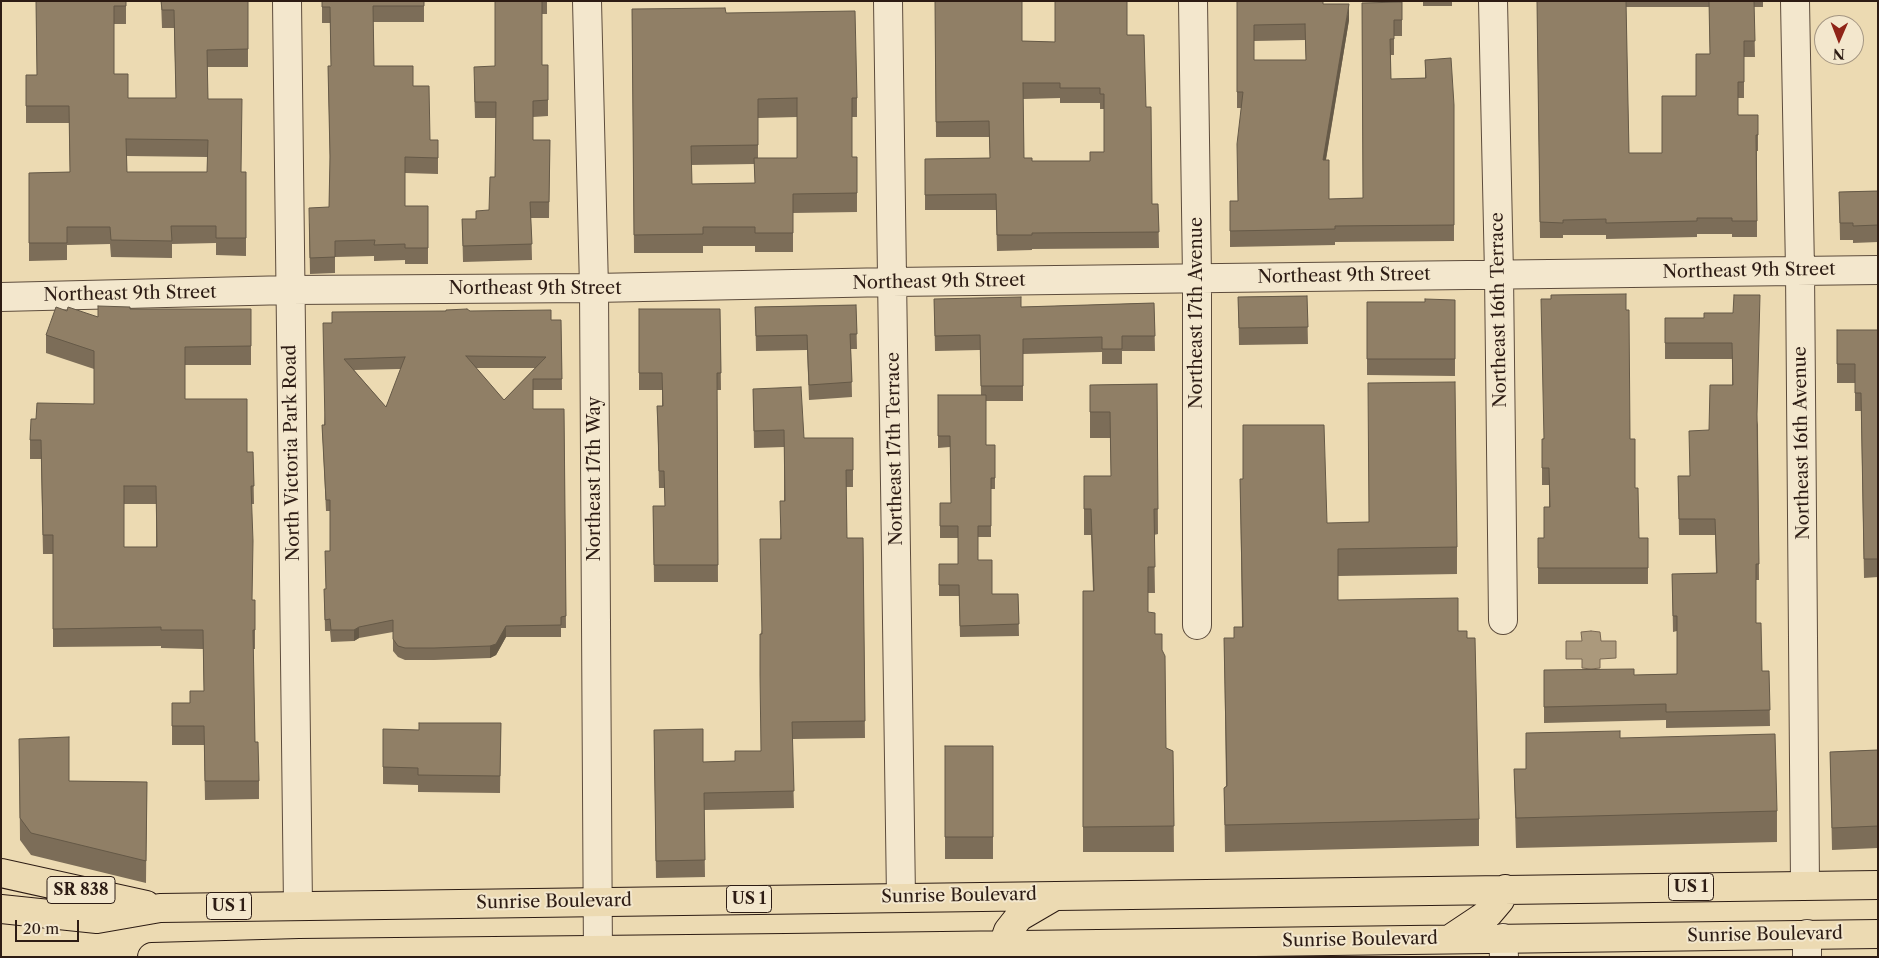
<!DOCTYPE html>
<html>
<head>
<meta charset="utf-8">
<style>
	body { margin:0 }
	#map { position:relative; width:1879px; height:958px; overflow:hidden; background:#ecdab2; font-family:"Libre Caslon Text",serif }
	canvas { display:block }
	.frame { position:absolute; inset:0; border:2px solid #2d1c14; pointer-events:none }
	.north { position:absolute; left:1814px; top:15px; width:50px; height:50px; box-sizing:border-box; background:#f3e7cd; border:1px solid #a49683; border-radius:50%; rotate:181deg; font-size:14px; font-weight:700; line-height:20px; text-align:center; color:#2d1c14 }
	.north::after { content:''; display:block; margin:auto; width:18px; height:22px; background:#8f2418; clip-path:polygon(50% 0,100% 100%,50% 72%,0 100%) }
	.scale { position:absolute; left:15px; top:920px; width:64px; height:22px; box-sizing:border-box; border:2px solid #2d1c14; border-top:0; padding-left:6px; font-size:15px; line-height:18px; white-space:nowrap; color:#2d1c14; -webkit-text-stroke:4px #f3e7cd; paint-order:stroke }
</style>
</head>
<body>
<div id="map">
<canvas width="1879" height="958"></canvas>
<div class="frame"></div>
<div class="north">N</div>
<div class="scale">20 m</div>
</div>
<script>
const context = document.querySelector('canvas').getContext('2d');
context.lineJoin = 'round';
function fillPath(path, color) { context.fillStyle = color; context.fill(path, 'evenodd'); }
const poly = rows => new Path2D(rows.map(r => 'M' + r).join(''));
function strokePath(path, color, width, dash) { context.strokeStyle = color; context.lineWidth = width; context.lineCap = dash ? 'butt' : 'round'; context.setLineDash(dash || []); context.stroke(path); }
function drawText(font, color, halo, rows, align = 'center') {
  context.font = font + ' "Libre Caslon Text",serif'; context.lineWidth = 4; context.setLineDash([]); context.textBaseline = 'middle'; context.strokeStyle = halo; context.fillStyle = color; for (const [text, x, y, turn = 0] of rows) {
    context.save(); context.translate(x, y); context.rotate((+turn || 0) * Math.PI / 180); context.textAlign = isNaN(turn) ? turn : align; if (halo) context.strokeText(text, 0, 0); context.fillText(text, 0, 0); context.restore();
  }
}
const water = poly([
	[1591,631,1600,632,1601,641,1616,641,1616,658,1600,659,1600,668,1591,669,1582,668,1582,659,1566,659,1566,641,1582,641,1581,632,1591,631]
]);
fillPath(water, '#ab997c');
strokePath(water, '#796752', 1);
const minor = poly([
	[287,1,298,906],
	[587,1,594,288,598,957],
	[888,1,901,897],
	[1193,1,1197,278,1197,625],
	[1493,1,1499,274,1503,620],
	[1795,1,1800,270,1805,885],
	[1,297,290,290,594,288,892,282,1878,270],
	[1807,934,1807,957],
	[1503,938,1504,957]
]);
const major = poly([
	[1,873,146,905],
	[1,909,97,919,160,908,1878,885],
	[1450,939,1489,913,1500,900,1505,889],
	[1003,945,1008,931,1019,917,1055,896],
	[152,957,300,953,786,948,1878,934]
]);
strokePath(minor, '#5d4c3c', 30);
strokePath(major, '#2d1c14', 30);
strokePath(minor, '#f3e7cd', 28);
strokePath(major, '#ecdab2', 28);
fillPath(poly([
	[36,1,126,1,126,24,114,24,114,74,128,98,176,98,174,28,162,28,161,1,248,1,248,67,207,67,208,99,241,172,246,172,246,256,216,255,216,243,172,244,172,258,111,257,110,244,67,245,67,260,29,261,29,173,70,172,69,123,26,123,26,75,37,75],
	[126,156,208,157,207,172,127,172],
	[322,1,424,1,424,22,373,22,374,66,413,86,430,140,438,140,438,174,405,173,405,206,428,206,428,264,405,264,405,260,374,261,374,256,335,257,335,273,310,274,309,224,329,207,330,166,328,66,331,66,330,23,322,23],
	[495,1,547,1,547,14,542,14,542,65,548,65,548,116,533,117,533,140,550,140,549,218,531,218,532,260,463,262,462,219,476,219,489,210,495,177,496,118,475,118,474,83,495,66],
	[935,1,1022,41,1055,42,1127,35,1146,107,1152,204,1158,204,1159,248,1032,249,1032,250,997,251,996,210,925,210,925,159,990,158,989,137,936,137],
	[1060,98,1060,103,1100,103,1100,109,1104,109,1104,152,1090,161,1032,161,1024,158,1023,99],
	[1237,1,1323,4,1349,20,1326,160,1329,199,1363,198,1362,3,1402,20,1402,36,1394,36,1394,55,1391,55,1391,79,1425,78,1425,60,1454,105,1454,241,1335,242,1335,245,1230,247,1230,201,1238,201,1241,108,1237,108],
	[1305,40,1306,60,1254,60,1254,41],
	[1423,1,1452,1,1452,6,1423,6],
	[1537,1,1763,1,1763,7,1754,7,1755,57,1744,57,1744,98,1738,98,1738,115,1758,115,1758,151,1757,151,1757,237,1732,237,1732,234,1697,234,1697,237,1606,239,1606,235,1563,235,1563,238,1540,238],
	[1626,7,1709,7,1710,54,1696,96,1662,153,1629,153],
	[632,9,726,13,857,98,857,117,852,117,852,157,857,157,857,212,793,213,793,252,755,252,755,246,703,246,703,253,634,253],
	[797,117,797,158,758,158,758,118],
	[754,164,755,183,692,184,691,165],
	[1878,191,1878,242,1853,243,1853,240,1840,240,1839,192],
	[1307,296,1308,344,1239,345,1238,297],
	[934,299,1021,307,1154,303,1155,351,1122,351,1122,364,1102,364,1102,352,1023,354,1023,401,986,401,986,445,995,445,995,489,991,489,991,537,978,537,978,560,992,594,1018,594,1019,636,960,637,959,596,939,596,939,564,958,564,958,538,940,538,940,503,951,503,950,447,938,448,938,395,981,395,980,350,935,351],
	[1455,300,1455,376,1367,375,1367,302,1425,302],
	[856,305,857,349,851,349,852,397,809,400,807,350,756,351,755,307],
	[130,309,251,309,251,365,185,365,185,399,247,452,253,452,254,504,251,504,252,600,255,600,255,649,253,649,255,742,259,781,259,799,205,800,204,745,172,745,172,703,190,703,204,691,203,649,161,648,161,646,53,647,53,554,43,554,41,459,30,459,30,440,36,419,94,404,94,369,46,353,46,335,67,311,98,317],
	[124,504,156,504,156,547,124,547],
	[639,309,720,309,721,390,717,390,718,582,654,582,653,506,665,506,664,488,659,488,658,445,657,406,662,406,662,390,639,390],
	[1626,310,1630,439,1639,538,1648,538,1648,584,1538,584,1538,538,1544,538,1549,507,1549,485,1542,485,1542,439,1543,439],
	[446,311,470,311,551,320,561,320,562,390,533,390,533,409,564,409,566,628,561,628,561,637,506,637,496,655,490,658,434,660,405,660,398,657,393,651,393,632,359,638,354,641,331,642,330,631,325,631,324,589,326,589,325,551,330,551,330,511,326,511,322,425,324,425,332,323],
	[476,368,535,368,504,400],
	[401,369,386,407,354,370],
	[1733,313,1758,425,1759,580,1756,580,1756,623,1762,671,1769,671,1770,726,1666,728,1666,720,1544,723,1544,670,1634,675,1677,674,1677,631,1673,632,1672,574,1716,573,1715,535,1679,535,1678,476,1690,476,1709,430,1732,385,1732,359,1665,359,1665,318,1704,318],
	[1837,330,1878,330,1878,577,1864,578,1861,411,1855,411,1855,383,1837,383],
	[1157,384,1158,534,1154,535,1155,593,1148,593,1148,612,1155,634,1162,650,1166,748,1173,751,1174,852,1083,852,1083,591,1093,591,1091,535,1084,535,1084,476,1111,476,1110,438,1090,438,1090,385],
	[753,389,804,438,853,438,853,487,846,487,847,538,863,538,865,738,792,739,794,808,704,810,705,877,656,878,654,730,703,762,735,761,761,751,761,634,780,539,784,501,784,447,754,448],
	[1240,479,1327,523,1457,547,1457,574,1338,576,1338,600,1458,631,1479,819,1479,846,1225,852,1224,788,1226,786,1224,638,1234,638,1242,627],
	[501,723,500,793,418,792,418,785,383,784,383,729,419,730],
	[1526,733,1620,738,1777,811,1777,842,1516,848,1514,769,1526,769],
	[19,739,69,781,147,782,146,883,31,855,20,840],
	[945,746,993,746,993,859,945,859],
	[1878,750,1878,848,1832,850,1830,752]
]), '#7c6d58');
fillPath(poly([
	[1349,4,1349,20,1323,176,1323,160],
	[506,626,506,637,496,655,490,658,490,646],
	[359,627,359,638,354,641,354,630]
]), '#655947');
const building = poly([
	[36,1,126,1,126,6,114,6,114,74,128,74,128,98,176,98,174,10,162,10,161,1,248,1,248,49,207,50,208,99,242,99,241,172,246,172,246,238,216,238,216,226,171,226,172,241,111,240,110,227,67,227,67,243,29,243,29,173,70,172,69,106,26,106,26,75,37,75,36,1],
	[126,139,208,140,207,172,127,172,126,139],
	[322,1,424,1,424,6,373,6,374,66,413,66,413,86,429,86,430,140,438,140,438,158,405,157,405,206,428,206,428,248,405,248,405,244,374,245,375,240,335,241,335,257,310,258,309,208,329,207,330,156,328,66,331,66,330,7,322,7,322,1],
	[495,1,542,1,542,65,548,65,548,100,533,101,533,140,550,140,549,202,530,202,532,244,463,246,462,219,476,219,476,211,489,210,490,177,495,177,496,102,475,102,474,67,495,66,495,1],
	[935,1,1022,1,1022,41,1055,42,1055,1,1127,1,1127,35,1144,35,1146,107,1151,107,1152,204,1158,204,1159,232,1032,233,1032,235,997,235,996,194,925,195,925,159,990,158,989,121,936,122,935,1],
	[1023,83,1060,83,1060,88,1100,88,1100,94,1104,94,1104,152,1090,152,1090,161,1032,161,1032,158,1024,158,1023,83],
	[1237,1,1323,1,1323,4,1349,4,1323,160,1329,160,1329,199,1363,198,1362,3,1402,2,1402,20,1394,20,1394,39,1390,39,1391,79,1426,78,1425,60,1451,58,1454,105,1454,225,1335,226,1335,229,1230,231,1230,201,1238,201,1237,144,1243,92,1237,92,1237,1],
	[1305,24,1306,60,1254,60,1254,25,1305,24],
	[1537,1,1626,1,1629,153,1662,153,1662,96,1696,96,1696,54,1710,54,1709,1,1754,1,1755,41,1744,41,1744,82,1738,82,1738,115,1758,115,1758,135,1756,135,1757,221,1732,221,1732,218,1697,218,1697,221,1606,223,1606,219,1563,220,1563,223,1540,222,1537,1],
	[725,8,726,13,855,11,857,98,852,98,852,157,857,157,857,193,793,194,793,233,755,233,755,227,703,227,703,234,634,235,632,9,725,8],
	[797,98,797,158,754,158,755,183,692,184,691,146,758,145,758,99,797,98],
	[1878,191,1878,225,1853,226,1853,223,1840,223,1839,192,1878,191],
	[1626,294,1626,310,1629,310,1630,439,1635,439,1635,488,1638,488,1639,538,1648,538,1648,568,1538,568,1538,538,1544,538,1544,507,1550,507,1549,468,1542,468,1542,439,1544,439,1541,299,1551,299,1551,295,1626,294],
	[1734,295,1760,295,1757,414,1759,564,1756,564,1756,623,1761,623,1762,671,1769,671,1770,710,1666,712,1666,704,1544,707,1544,670,1634,669,1634,675,1677,674,1677,616,1673,616,1672,574,1717,573,1715,519,1679,519,1678,476,1690,476,1689,431,1709,430,1710,385,1733,385,1732,343,1665,343,1665,318,1704,318,1704,313,1733,313,1734,295],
	[1307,296,1308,327,1239,328,1238,297,1307,296],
	[1021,297,1021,307,1154,303,1155,336,1122,336,1122,349,1102,349,1102,337,1023,339,1023,386,981,386,980,335,935,336,934,299,1021,297],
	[1425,299,1455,300,1455,359,1367,359,1367,302,1425,302,1425,299],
	[856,305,857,334,850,334,852,382,809,385,807,335,756,336,755,307,856,305],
	[98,306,130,307,130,309,251,309,251,346,185,347,185,399,247,399,247,452,253,452,254,486,251,486,253,541,252,600,255,600,255,630,253,630,255,742,258,742,259,781,205,781,204,726,172,726,172,703,190,703,190,691,204,691,203,630,161,630,161,627,53,629,53,535,43,535,41,440,30,440,31,419,36,419,37,403,94,404,94,351,46,335,56,307,67,311,68,307,98,317,98,306],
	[124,486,156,486,157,547,124,547,124,486],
	[467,309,470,311,551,310,551,320,561,320,562,379,533,379,533,409,564,409,566,616,561,617,561,625,506,626,496,644,490,646,434,648,405,648,398,646,393,639,393,620,359,627,354,630,331,630,330,619,325,620,324,589,326,589,325,551,330,551,330,500,326,500,322,425,325,425,323,323,332,323,332,312,446,311,446,310,467,309],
	[466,356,546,357,504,400,466,356],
	[405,357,386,407,344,359,405,357],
	[639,309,720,309,721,373,717,373,718,565,654,565,653,506,665,506,664,471,659,471,658,428,657,406,663,406,662,373,639,373,639,309],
	[1837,330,1878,330,1878,559,1864,559,1861,393,1855,393,1855,364,1837,364,1837,330],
	[1455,382,1457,547,1338,549,1338,600,1458,598,1458,631,1467,631,1467,638,1475,638,1479,819,1225,825,1224,788,1227,786,1224,638,1234,638,1234,627,1243,627,1240,479,1243,479,1243,425,1324,425,1327,523,1369,522,1368,383,1455,382],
	[1157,384,1158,509,1154,509,1155,567,1148,567,1148,612,1155,613,1155,634,1162,634,1162,650,1165,656,1166,748,1173,751,1174,826,1083,827,1083,591,1094,591,1091,509,1084,509,1084,476,1111,476,1110,412,1090,412,1090,385,1157,384],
	[801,387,804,438,853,438,853,470,846,470,847,538,863,538,865,721,792,722,794,791,704,793,705,860,656,861,654,730,703,729,703,762,735,761,735,751,761,751,760,675,760,634,762,634,760,539,781,539,780,501,785,501,784,430,754,431,753,389,801,387],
	[938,395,986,395,986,445,995,445,995,478,991,478,991,526,978,526,978,560,992,560,992,594,1018,594,1019,624,960,626,959,585,939,585,939,564,958,564,958,526,940,526,940,503,951,503,950,436,938,436,938,395],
	[419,723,501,723,500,776,418,775,418,768,383,767,383,729,419,730,419,723],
	[1620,731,1620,738,1775,734,1777,811,1516,818,1514,769,1526,769,1526,733,1620,731],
	[69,737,69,781,147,782,146,861,31,833,20,818,19,739,69,737],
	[945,746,993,746,993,837,945,837,945,746],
	[1878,750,1878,826,1832,828,1830,752,1878,750]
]);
fillPath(building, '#907f66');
strokePath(building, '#655947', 1);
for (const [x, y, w] of [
	[1691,887,45],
	[81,890,68],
	[749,899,45],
	[229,906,45]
]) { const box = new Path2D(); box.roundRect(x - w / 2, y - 13.5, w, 27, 4); context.fillStyle = '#f3e7cd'; context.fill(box); strokePath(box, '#2d1c14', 1); }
drawText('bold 16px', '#2d1c14', null, [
	["US 1",1691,887],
	["SR 838",81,890],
	["US 1",749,899],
	["US 1",229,906]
]);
drawText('18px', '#2d1c14', '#f3e7cd', [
	["Northeast 9th Street",1749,271,-1],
	["Northeast 9th Street",1344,276,-1],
	["Northeast 9th Street",939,282,-1],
	["Northeast 9th Street",535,289],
	["Northeast 9th Street",130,294,-1],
	["Northeast 16th Terrace",1499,310,-91],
	["Northeast 17th Avenue",1197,313,-90],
	["Northeast 16th Avenue",1802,443,-91],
	["Northeast 17th Terrace",895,449,-91],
	["North Victoria Park Road",292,453,-91],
	["Northeast 17th Way",595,479,-90],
	["Sunrise Boulevard",959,896,-1],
	["Sunrise Boulevard",554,902,-1],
	["Sunrise Boulevard",1765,935,-1],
	["Sunrise Boulevard",1360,940,-1]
]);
</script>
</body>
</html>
